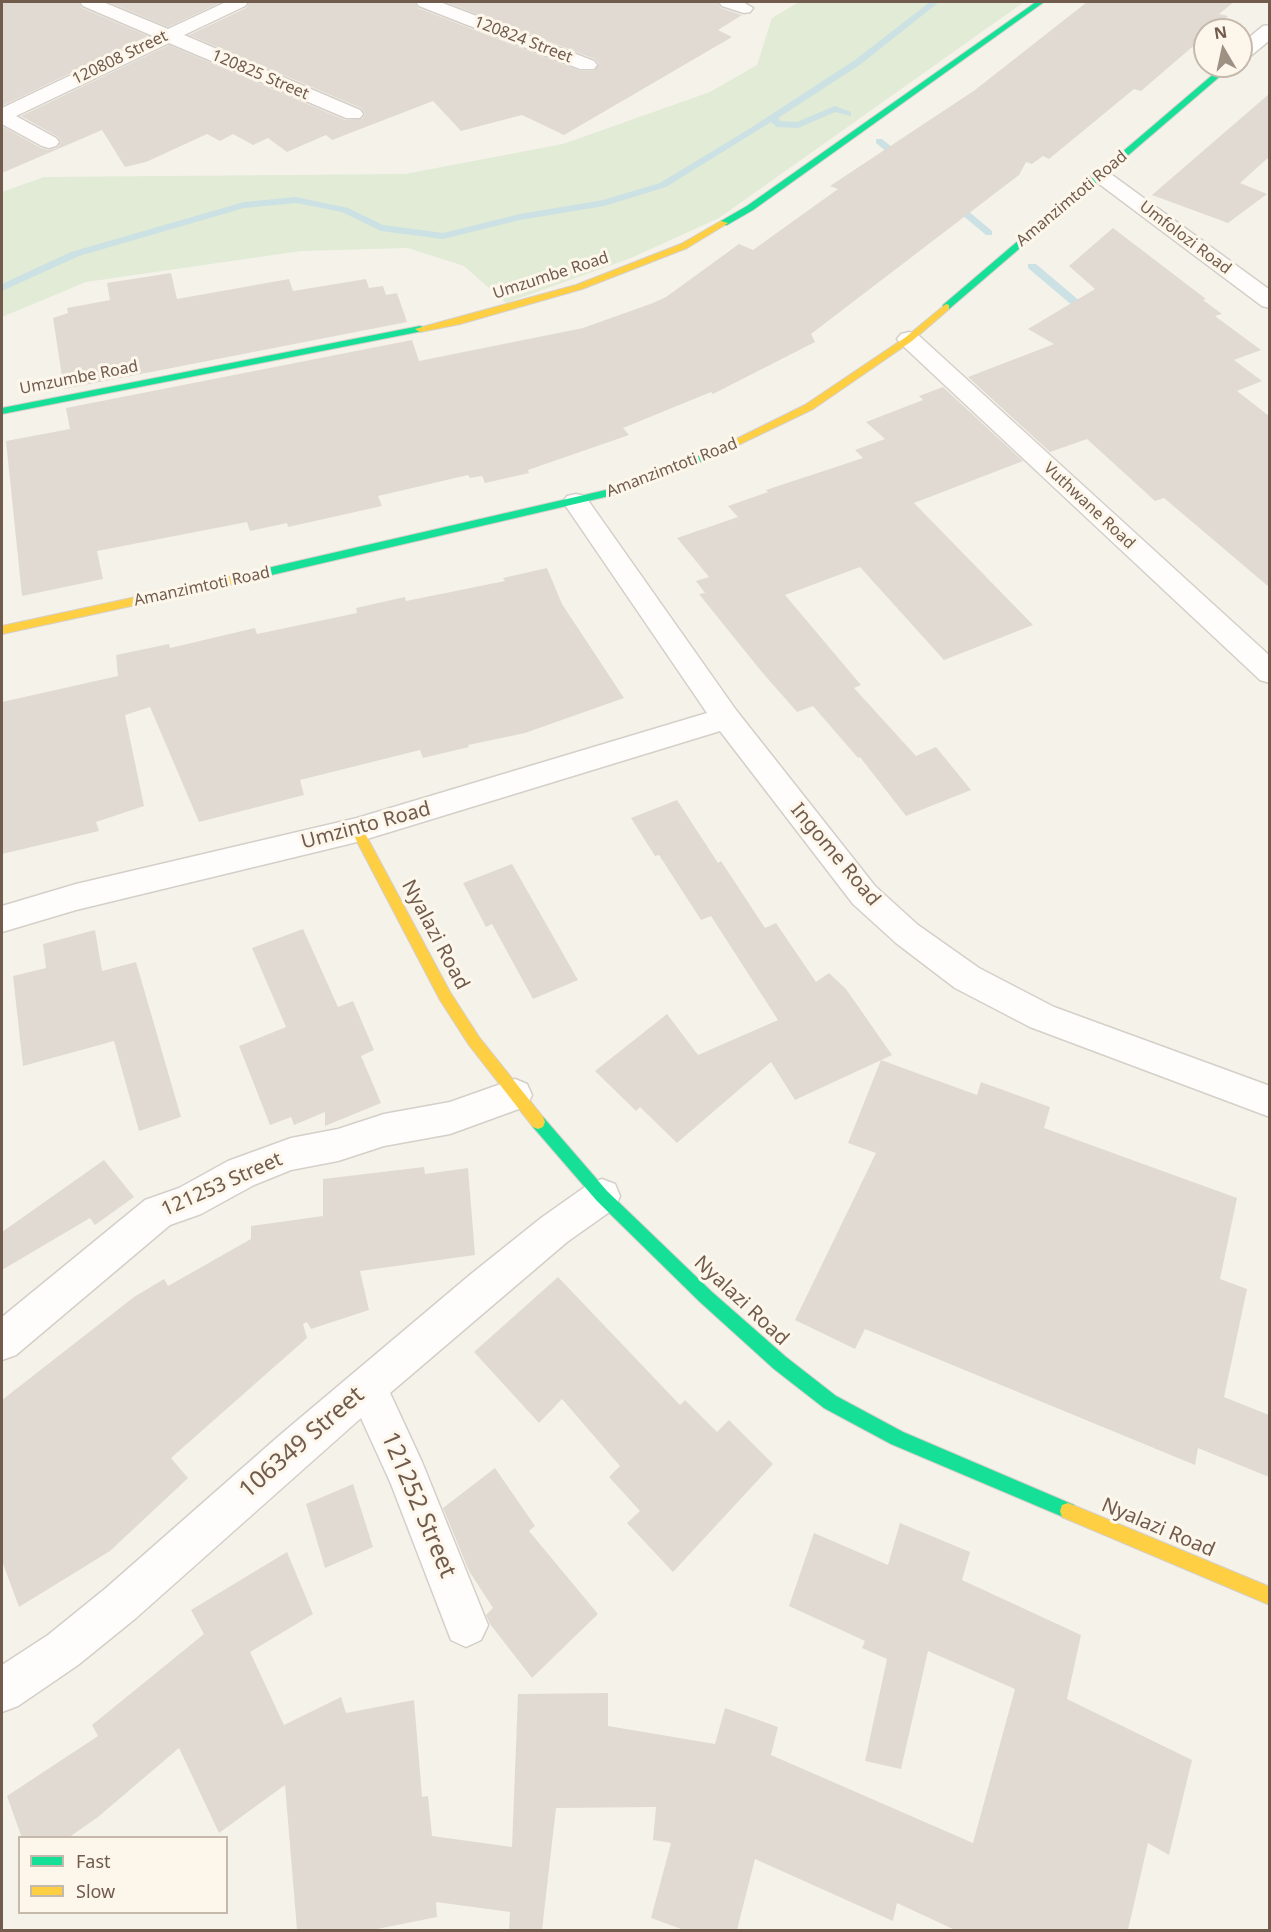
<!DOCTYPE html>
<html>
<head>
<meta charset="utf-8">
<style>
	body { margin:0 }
	#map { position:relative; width:1271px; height:1932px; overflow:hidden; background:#f5f2ea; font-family:"Noto Sans",sans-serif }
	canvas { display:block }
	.frame { position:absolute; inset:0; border:3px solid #715b4d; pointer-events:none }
	.legend { position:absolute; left:18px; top:1836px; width:210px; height:78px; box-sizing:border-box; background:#fdf7eb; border:2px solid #c5b9ac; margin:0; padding:8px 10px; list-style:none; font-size:18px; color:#715b4d }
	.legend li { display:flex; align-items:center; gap:12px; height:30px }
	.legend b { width:30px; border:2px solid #c5b9ac }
	.north { position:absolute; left:1193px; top:18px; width:60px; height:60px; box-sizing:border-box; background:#fdf7eb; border:2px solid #c5b9ac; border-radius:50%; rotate:351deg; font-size:16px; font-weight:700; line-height:24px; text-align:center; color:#715b4d }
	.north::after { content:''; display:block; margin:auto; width:21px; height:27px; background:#9f9084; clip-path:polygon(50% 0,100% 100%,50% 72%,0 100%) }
</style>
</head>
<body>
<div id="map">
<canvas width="1271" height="1932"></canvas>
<div class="frame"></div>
<ul class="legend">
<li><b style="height:8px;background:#16e098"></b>Fast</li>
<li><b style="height:8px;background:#ffcf43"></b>Slow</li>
</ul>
<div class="north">N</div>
</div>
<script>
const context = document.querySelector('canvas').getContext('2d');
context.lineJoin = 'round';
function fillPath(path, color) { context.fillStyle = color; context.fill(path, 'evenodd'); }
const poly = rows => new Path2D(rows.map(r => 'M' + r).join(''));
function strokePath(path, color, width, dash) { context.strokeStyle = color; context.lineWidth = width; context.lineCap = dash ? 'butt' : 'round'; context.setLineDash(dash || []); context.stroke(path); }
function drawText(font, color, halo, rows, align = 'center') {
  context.font = font + ' "Noto Sans",sans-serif'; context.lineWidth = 6; context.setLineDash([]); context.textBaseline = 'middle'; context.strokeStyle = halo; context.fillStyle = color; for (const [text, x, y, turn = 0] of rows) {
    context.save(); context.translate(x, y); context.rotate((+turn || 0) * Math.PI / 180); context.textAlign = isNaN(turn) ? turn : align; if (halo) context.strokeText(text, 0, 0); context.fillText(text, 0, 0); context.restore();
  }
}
fillPath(poly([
	[799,2,1024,2,719,218,631,258,506,303,464,266,408,248,301,251,86,282,2,317,2,192,44,177,405,174,563,144,710,92,757,65,772,18]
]), '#e1ebd6');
fillPath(poly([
	[930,2,939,2,861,64,778,118,780,121,797,122,835,106,851,112,851,116,835,112,798,128,777,127,771,122,666,187,604,206,520,220,443,239,381,231,342,212,296,203,244,208,79,256,2,291,2,284,71,252,244,202,296,197,348,208,383,225,443,233,520,214,603,200,660,183,749,129,855,60,930,2],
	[876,139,882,139,905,158,905,162,899,162,876,143,876,139],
	[949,200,955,200,992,231,992,235,986,235,949,204,949,200],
	[1028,264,1036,264,1094,313,1094,317,1086,317,1028,268,1028,264]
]), '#cce1e4');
fillPath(poly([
	[2,2,78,2,82,8,148,36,2,106],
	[108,2,222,2,168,27],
	[250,2,414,2,418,8,580,71,594,71,599,64,595,59,445,2,717,2,721,8,742,15,718,30,732,37,564,135,522,115,461,131,433,101,332,140,326,135,287,152,268,138,253,145,233,134,220,141,207,134,146,162,125,167,102,130,2,173,2,126,41,148,48,150,57,148,61,142,58,137,21,116,169,45,345,120,362,119,365,114,361,108,189,35,246,8],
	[1087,2,1234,2,1219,14,1228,16,1212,30,1205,30,1205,36,1141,91,1134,89,1049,159,1043,156,1032,164,1026,162,1019,175,811,334,815,342,713,394,711,392,623,428,629,435,528,470,529,473,485,483,482,476,470,478,468,475,378,496,382,506,288,527,287,523,250,531,247,522,97,551,103,579,22,596,6,441,70,429,66,408,412,340,419,361,583,328,653,303,666,297,739,244,753,250,838,189,830,186,975,90],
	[1269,94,1269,157,1240,183,1267,194,1228,223,1152,195],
	[1113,228,1206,299,1203,300,1222,314,1215,316,1261,350,1234,360,1262,381,1237,391,1269,416,1269,587,1164,498,1155,501,1087,439,1050,452,968,377,1054,344,1028,329,1095,289,1069,266],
	[171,273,177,299,289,279,293,291,366,279,369,288,383,286,386,295,397,293,407,322,64,389,53,318,68,313,67,308,110,300,107,283],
	[943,387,1023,461,914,503,1033,625,944,660,860,567,785,595,861,685,854,688,916,756,936,747,971,790,906,816,860,757,858,758,813,706,797,712,761,671,699,594,705,593,696,581,709,577,677,538,738,517,728,506,768,492,766,490,863,458,855,450,885,439,866,422,923,400,919,396],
	[547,568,562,604,624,698,525,733,468,745,469,747,423,758,420,750,300,780,304,795,199,822,150,707,125,715,144,806,96,822,99,831,2,854,2,702,118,676,116,655,169,644,170,648,255,628,257,634,357,613,356,608,405,597,406,601,505,581,503,578],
	[677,800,718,863,721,861,765,928,776,923,816,982,829,973,846,989,892,1055,795,1100,771,1062,677,1143,640,1107,636,1111,595,1071,667,1014,698,1055,778,1020,711,916,701,920,659,855,655,856,631,818],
	[512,864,578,980,533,999,492,924,486,927,463,883],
	[303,929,338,1007,353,1001,374,1050,361,1056,381,1103,325,1126,325,1112,294,1125,291,1117,270,1125,239,1046,286,1027,252,948],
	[95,930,102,971,136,962,181,1117,139,1131,114,1041,23,1066,13,976,46,968,43,944],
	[881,1060,977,1095,981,1082,1050,1107,1044,1128,1237,1198,1220,1279,1247,1289,1224,1397,1269,1415,1269,1477,1198,1448,1195,1465,865,1329,855,1349,795,1320,876,1153,848,1143],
	[104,1160,134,1197,95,1225,90,1218,2,1270,2,1232],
	[424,1167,425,1174,468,1168,475,1255,360,1271,369,1310,311,1329,307,1322,303,1324,307,1338,171,1458,188,1478,110,1551,19,1607,2,1561,2,1400,134,1297,164,1279,168,1286,251,1239,251,1226,323,1216,323,1179],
	[558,1277,680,1405,685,1400,717,1432,729,1420,773,1464,673,1572,627,1523,640,1511,609,1477,620,1466,562,1399,539,1423,474,1352],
	[495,1468,535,1526,529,1531,598,1614,532,1678,490,1624,486,1615,493,1608,469,1571,443,1508],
	[353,1484,373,1547,325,1568,306,1504],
	[900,1523,970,1552,962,1580,1081,1635,1067,1699,1192,1760,1169,1855,1148,1843,1128,1930,955,1930,897,1903,893,1921,755,1859,737,1930,684,1930,651,1918,671,1843,653,1840,656,1807,556,1808,542,1930,509,1930,510,1912,436,1902,437,1917,372,1930,297,1930,285,1785,219,1833,179,1748,98,1817,68,1838,22,1838,7,1796,98,1736,92,1725,204,1634,191,1610,287,1552,313,1614,250,1652,284,1725,341,1697,346,1713,414,1700,422,1797,428,1796,432,1836,512,1847,518,1694,608,1693,608,1726,715,1744,725,1708,778,1727,771,1755,973,1843,1015,1689,928,1651,901,1769,865,1761,887,1659,862,1648,865,1641,789,1606,814,1533,888,1565]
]), '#e1dad2');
const street = poly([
	[80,2,103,2,168,29,226,2,248,2,245,6,184,35,360,110,363,114,360,118,346,118,169,43,16,116,56,138,59,142,56,146,49,148,42,146,2,124,2,108,153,36,83,6,80,2],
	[416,2,440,2,594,61,597,65,594,69,580,69,419,6,416,2],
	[719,2,743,2,753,8,750,12,744,13,722,6,719,2],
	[1270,25,1270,40,1248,58,1241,60,1241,44,1263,26,1270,25],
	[1101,170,1108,172,1270,290,1270,308,1262,306,1094,180,1091,176,1094,172,1101,170],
	[909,332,917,334,1270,656,1270,683,1260,680,901,344,897,339,901,334,909,332],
	[576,494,585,496,736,710,875,886,918,925,979,968,1054,1007,1270,1086,1270,1117,1030,1027,955,988,896,943,853,904,720,731,357,842,76,910,2,932,2,906,76,884,357,818,707,713,563,502,567,496,576,494],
	[515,1079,527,1084,532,1095,527,1106,450,1134,384,1146,338,1161,291,1170,254,1185,201,1214,170,1225,16,1355,2,1360,2,1317,145,1200,179,1188,228,1161,291,1138,338,1129,384,1114,450,1102,515,1079],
	[602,1179,615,1184,620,1196,615,1208,567,1242,390,1393,422,1462,488,1625,481,1640,466,1647,451,1640,391,1484,361,1418,136,1618,78,1665,18,1706,2,1712,2,1665,48,1635,106,1588,280,1435,471,1274,541,1218,589,1184,602,1179]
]);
const fast = poly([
	[1036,2,1044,2,753,210,727,225,721,225,721,221,747,206,1036,2],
	[1223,66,1232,66,949,309,943,309,943,305,1223,66],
	[420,326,423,327,423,331,2,414,2,408,420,326],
	[709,452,713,453,713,457,622,493,233,584,227,580,233,576,619,487,709,452],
	[538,1115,543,1117,607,1191,712,1292,786,1357,836,1396,903,1432,1074,1505,1076,1511,1074,1517,1068,1519,891,1444,824,1408,774,1369,700,1302,597,1201,533,1127,531,1122,533,1117,538,1115]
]);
const slow = poly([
	[721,221,728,223,687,248,582,289,460,324,420,332,415,329,576,285,681,244,721,221],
	[946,304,949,305,949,309,912,341,813,409,713,457,705,457,704,455,805,405,906,337,946,304],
	[233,576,239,580,237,583,2,634,2,626,233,576],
	[357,825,361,826,450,992,479,1037,543,1117,545,1122,543,1127,538,1129,533,1127,469,1045,440,1000,351,830,357,825],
	[1068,1503,1270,1587,1270,1605,1062,1517,1060,1511,1062,1505,1068,1503]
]);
strokePath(street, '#d4cfc8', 3);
strokePath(fast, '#d5cfc8', 2);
strokePath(slow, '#d5cfc8', 2);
fillPath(street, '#fefdfc');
fillPath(fast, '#16e098');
fillPath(slow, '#ffcf43');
drawText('16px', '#715b4d', '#fdf7eb', [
	["120824 Street",523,40,21],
	["120808 Street",120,58,-26],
	["120825 Street",260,75,23],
	["Amanzimtoti Road",1072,199,-40],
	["Umfolozi Road",1185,238,37],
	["Umzumbe Road",551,276,-18],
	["Umzumbe Road",79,378,-11],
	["Amanzimtoti Road",672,468,-21],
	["Vuthwane Road",1089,506,43],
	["Amanzimtoti Road",202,587,-12]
]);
drawText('20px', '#715b4d', '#fdf7eb', [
	["Umzinto Road",366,826,-15],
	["Ingome Road",835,855,50],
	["Nyalazi Road",435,935,62],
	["121253 Street",222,1185,-24],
	["Nyalazi Road",741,1301,43],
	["Nyalazi Road",1158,1528,23]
]);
drawText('24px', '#715b4d', '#fdf7eb', [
	["106349 Street",302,1443,-41],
	["121252 Street",418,1505,67]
]);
</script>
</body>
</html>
